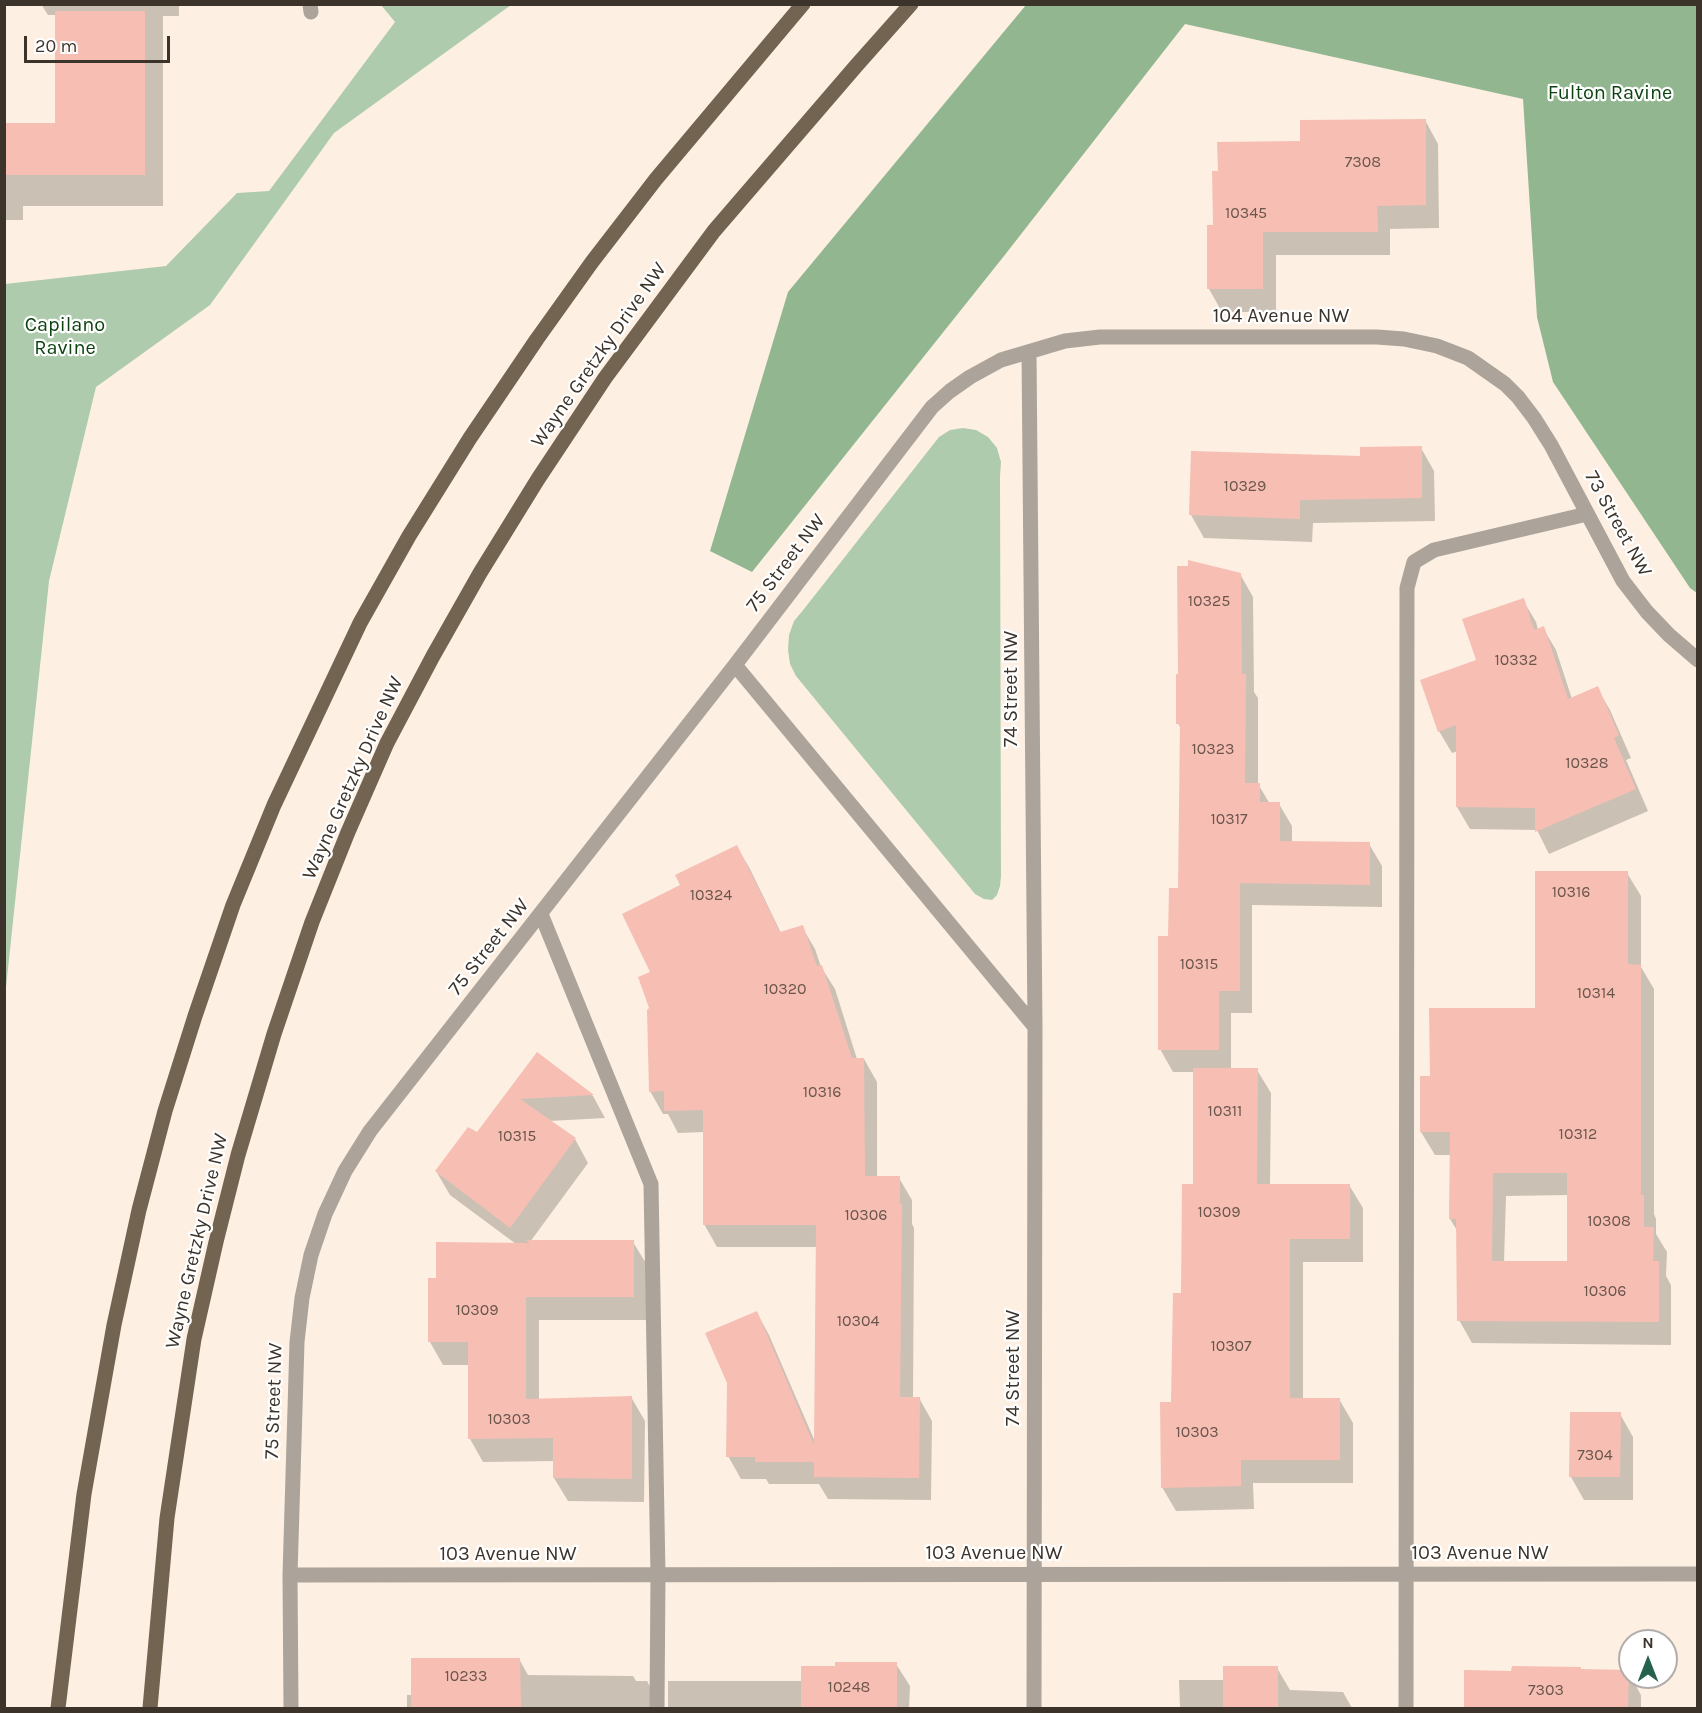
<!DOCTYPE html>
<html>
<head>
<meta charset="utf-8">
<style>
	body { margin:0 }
	#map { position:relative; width:1702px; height:1713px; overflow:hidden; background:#fdf0e2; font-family:Karla,sans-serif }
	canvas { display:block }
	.frame { position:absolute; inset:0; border:6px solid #3c332a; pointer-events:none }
	.north { position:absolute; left:1618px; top:1629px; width:60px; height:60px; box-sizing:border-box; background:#fff; border:2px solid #b1adaa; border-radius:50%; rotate:0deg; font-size:16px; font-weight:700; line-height:24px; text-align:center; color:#3c332a }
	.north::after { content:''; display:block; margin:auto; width:21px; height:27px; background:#25624d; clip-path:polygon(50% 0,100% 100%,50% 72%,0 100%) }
	.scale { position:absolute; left:24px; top:36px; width:146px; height:27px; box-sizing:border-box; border:3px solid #3c332a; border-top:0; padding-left:8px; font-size:18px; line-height:21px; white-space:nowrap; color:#3c332a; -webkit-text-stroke:4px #fff; paint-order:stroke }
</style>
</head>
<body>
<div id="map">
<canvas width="1702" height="1713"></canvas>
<div class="frame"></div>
<div class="north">N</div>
<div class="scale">20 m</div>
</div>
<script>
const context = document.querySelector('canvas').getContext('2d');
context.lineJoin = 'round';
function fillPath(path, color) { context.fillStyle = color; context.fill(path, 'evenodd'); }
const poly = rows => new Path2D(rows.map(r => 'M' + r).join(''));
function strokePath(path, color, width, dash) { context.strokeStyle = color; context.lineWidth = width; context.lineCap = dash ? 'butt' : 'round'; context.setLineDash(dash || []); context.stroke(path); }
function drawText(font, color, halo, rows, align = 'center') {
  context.font = font + ' Karla,sans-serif'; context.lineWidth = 4.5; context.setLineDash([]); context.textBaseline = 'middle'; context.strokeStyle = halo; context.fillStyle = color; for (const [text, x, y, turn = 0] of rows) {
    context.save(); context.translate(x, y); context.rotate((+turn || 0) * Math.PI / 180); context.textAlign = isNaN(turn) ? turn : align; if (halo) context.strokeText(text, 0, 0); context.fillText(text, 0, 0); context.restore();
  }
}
fillPath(poly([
	[381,5,511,5,334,133,210,305,96,387,49,581,5,997,5,284,166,266,237,193,269,191,395,22],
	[963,428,976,430,988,437,997,448,1001,462,1000,476,1001,876,1000,886,997,895,992,900,984,899,975,894,796,676,790,664,788,650,789,635,794,621,804,609,939,437,950,430]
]), '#afcbad');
fillPath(poly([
	[1026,5,1697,5,1697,593,1690,588,1553,382,1537,317,1523,99,1185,24,1004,256,752,572,710,551,788,292]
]), '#92b790');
fillPath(poly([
	[41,4,179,4,179,16,163,16,163,206,23,206,23,220,4,220,4,124,57,124,57,15,48,15],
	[1425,120,1438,144,1439,228,1390,229,1390,255,1276,255,1276,312,1222,312,1209,289,1219,172,1302,142],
	[1421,448,1434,471,1435,521,1313,523,1312,542,1204,538,1191,515,1362,458],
	[1240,574,1253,597,1254,692,1258,698,1258,784,1270,804,1279,804,1292,826,1292,843,1369,844,1382,866,1382,907,1252,905,1252,1013,1231,1013,1231,1070,1257,1070,1271,1093,1270,1185,1349,1185,1363,1208,1363,1262,1303,1262,1303,1399,1339,1399,1353,1423,1353,1483,1253,1483,1254,1509,1176,1511,1162,1487,1194,1186,1195,1072,1173,1072,1160,1049,1170,938,1179,890,1181,729,1178,723],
	[1523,600,1536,622,1538,630,1543,628,1556,650,1572,699,1597,688,1610,710,1631,758,1626,760,1648,811,1549,854,1537,830,1470,829,1457,807,1458,751,1452,753,1439,731,1478,661],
	[737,847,750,869,781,933,802,927,815,949,821,967,835,989,857,1059,864,1059,877,1082,877,1178,899,1178,912,1200,912,1224,914,1228,913,1398,919,1398,932,1421,931,1500,828,1499,819,1484,769,1484,766,1479,741,1479,728,1456,757,1313,769,1335,816,1444,817,1247,717,1247,704,1224,704,1132,678,1133,668,1114,663,1114,650,1091,652,973,682,886],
	[1627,873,1641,896,1641,967,1654,989,1654,1214,1656,1219,1656,1234,1667,1252,1666,1276,1671,1285,1671,1345,1472,1343,1459,1320,1458,1232,1450,1219,1451,1155,1435,1155,1421,1132,1422,1077,1431,1077,1537,1010],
	[1569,1195,1569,1262,1504,1262,1506,1196],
	[537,1054,593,1096,605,1118,549,1121,575,1139,588,1163,530,1242,633,1242,647,1265,647,1320,539,1320,539,1400,631,1397,645,1421,644,1502,568,1501,554,1478,555,1461,483,1462,470,1439,469,1365,443,1365,430,1342,430,1279,437,1279,516,1244,450,1195,436,1171,477,1134],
	[1620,1414,1633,1437,1633,1500,1584,1500,1571,1477],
	[519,1659,528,1675,633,1676,636,1681,647,1681,660,1704,660,1708,407,1708,407,1695,412,1695],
	[896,1664,910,1686,909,1708,668,1708,668,1681,803,1681],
	[1277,1668,1290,1690,1343,1692,1352,1708,1180,1708,1179,1680,1224,1680],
	[1581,1671,1628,1672,1641,1695,1641,1708,1494,1708,1485,1694]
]), '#0003');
fillPath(poly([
	[55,11,145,11,145,175,4,175,4,123,55,123],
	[1426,119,1426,205,1377,206,1378,232,1263,232,1263,289,1207,289,1207,225,1213,225,1212,171,1218,171,1217,142,1300,141,1300,120],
	[1422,446,1422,498,1300,500,1300,519,1189,515,1191,451,1360,456,1360,447],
	[1188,560,1241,573,1242,674,1246,674,1245,783,1260,783,1260,802,1280,802,1280,841,1370,842,1370,885,1240,883,1240,991,1219,991,1219,1050,1158,1050,1158,936,1168,936,1169,888,1178,888,1180,724,1176,724,1176,674,1178,674,1177,566,1188,566],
	[1524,598,1534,630,1544,626,1568,699,1598,686,1619,735,1614,738,1636,789,1535,832,1535,808,1456,807,1456,725,1438,732,1420,680,1476,660,1462,619],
	[737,845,780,932,803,925,817,966,822,965,852,1058,864,1058,865,1176,900,1176,900,1204,902,1204,900,1397,920,1397,919,1478,814,1477,814,1462,755,1462,755,1457,726,1457,727,1383,705,1333,757,1311,814,1445,816,1225,703,1225,703,1110,664,1111,664,1091,649,1092,647,1010,649,1008,638,977,650,972,622,914,680,885,675,875],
	[1535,871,1628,871,1628,964,1641,965,1641,1195,1644,1195,1644,1227,1654,1227,1653,1261,1659,1261,1659,1322,1457,1321,1456,1219,1449,1219,1450,1132,1420,1132,1420,1076,1430,1076,1429,1008,1535,1008],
	[1493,1173,1567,1173,1567,1261,1492,1261],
	[537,1052,594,1095,520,1099,576,1138,510,1228,435,1171,468,1127,477,1132],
	[1193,1068,1258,1068,1257,1184,1350,1184,1350,1239,1290,1239,1290,1398,1340,1398,1340,1460,1241,1460,1241,1486,1161,1488,1160,1402,1171,1402,1173,1293,1181,1293,1182,1184,1193,1184],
	[526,1240,634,1240,634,1297,526,1297,526,1399,632,1396,632,1479,553,1478,553,1438,468,1439,468,1342,428,1342,428,1278,436,1278,436,1242,530,1243],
	[1570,1412,1621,1412,1620,1477,1569,1477],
	[411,1658,520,1658,521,1708,411,1708],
	[835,1662,897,1662,897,1708,801,1708,801,1666,835,1666],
	[1223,1666,1278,1666,1278,1708,1223,1708],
	[1512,1666,1581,1667,1581,1669,1629,1670,1628,1708,1464,1708,1464,1670,1511,1671]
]), '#f7beb4');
strokePath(poly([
	[541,914,651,1184,658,1575,657,1708],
	[1406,1708,1407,588,1414,562,1434,550,1587,514]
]), '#aca49a', 15);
strokePath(poly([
	[310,4,311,12],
	[1029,352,1035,1027,1034,1708],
	[735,665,1035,1027],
	[290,1575,1698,1574],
	[291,1708,290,1575,297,1342,302,1298,311,1255,325,1214,345,1171,370,1131,735,665,932,407,950,391,970,377,1001,360,1065,341,1100,337,1377,337,1404,339,1437,346,1468,358,1505,384,1518,397,1534,418,1551,445,1623,581,1647,612,1669,635,1698,660]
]), '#aca49a', 15);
strokePath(poly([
	[58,1708,84,1494,114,1325,139,1210,165,1111,195,1016,233,905,274,805,360,623,409,536,470,438,537,339,592,262,656,179,803,4],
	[150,1708,167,1518,194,1339,216,1242,238,1155,274,1034,312,922,348,832,387,743,433,656,480,573,538,479,605,378,714,231,856,66,911,4]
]), '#726451', 15);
drawText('16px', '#6b564c', null, [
	["7308",1363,162],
	["10345",1246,213],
	["10329",1245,486],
	["10325",1209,601],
	["10332",1516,660],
	["10323",1213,749],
	["10328",1587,763],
	["10317",1229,819],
	["10316",1571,892],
	["10324",711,895],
	["10315",1199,964],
	["10320",785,989],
	["10314",1596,993],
	["10316",822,1092],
	["10311",1225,1111],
	["10312",1578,1134],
	["10315",517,1136],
	["10309",1219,1212],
	["10306",866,1215],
	["10308",1609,1221],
	["10306",1605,1291],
	["10309",477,1310],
	["10304",858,1321],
	["10307",1231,1346],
	["10303",509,1419],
	["10303",1197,1432],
	["7304",1595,1455],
	["10233",466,1676],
	["10248",849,1687],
	["7303",1546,1690]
]);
drawText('20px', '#0d4310', '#fff', [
	["Fulton Ravine",1610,93],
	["Capilano",65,325],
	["Ravine",65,348]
]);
drawText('20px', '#3c332a', '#fff', [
	["104 Avenue NW",1281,316],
	["Wayne Gretzky Drive NW",599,355,-55],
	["73 Street NW",1618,524,61],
	["75 Street NW",786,563,-53],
	["74 Street NW",1011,689,-90],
	["Wayne Gretzky Drive NW",353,778,-66],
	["75 Street NW",489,947,-52],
	["Wayne Gretzky Drive NW",197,1241,-77],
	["74 Street NW",1013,1368,-90],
	["75 Street NW",274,1401,-88],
	["103 Avenue NW",994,1553],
	["103 Avenue NW",1480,1553],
	["103 Avenue NW",508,1554]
]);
</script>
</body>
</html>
